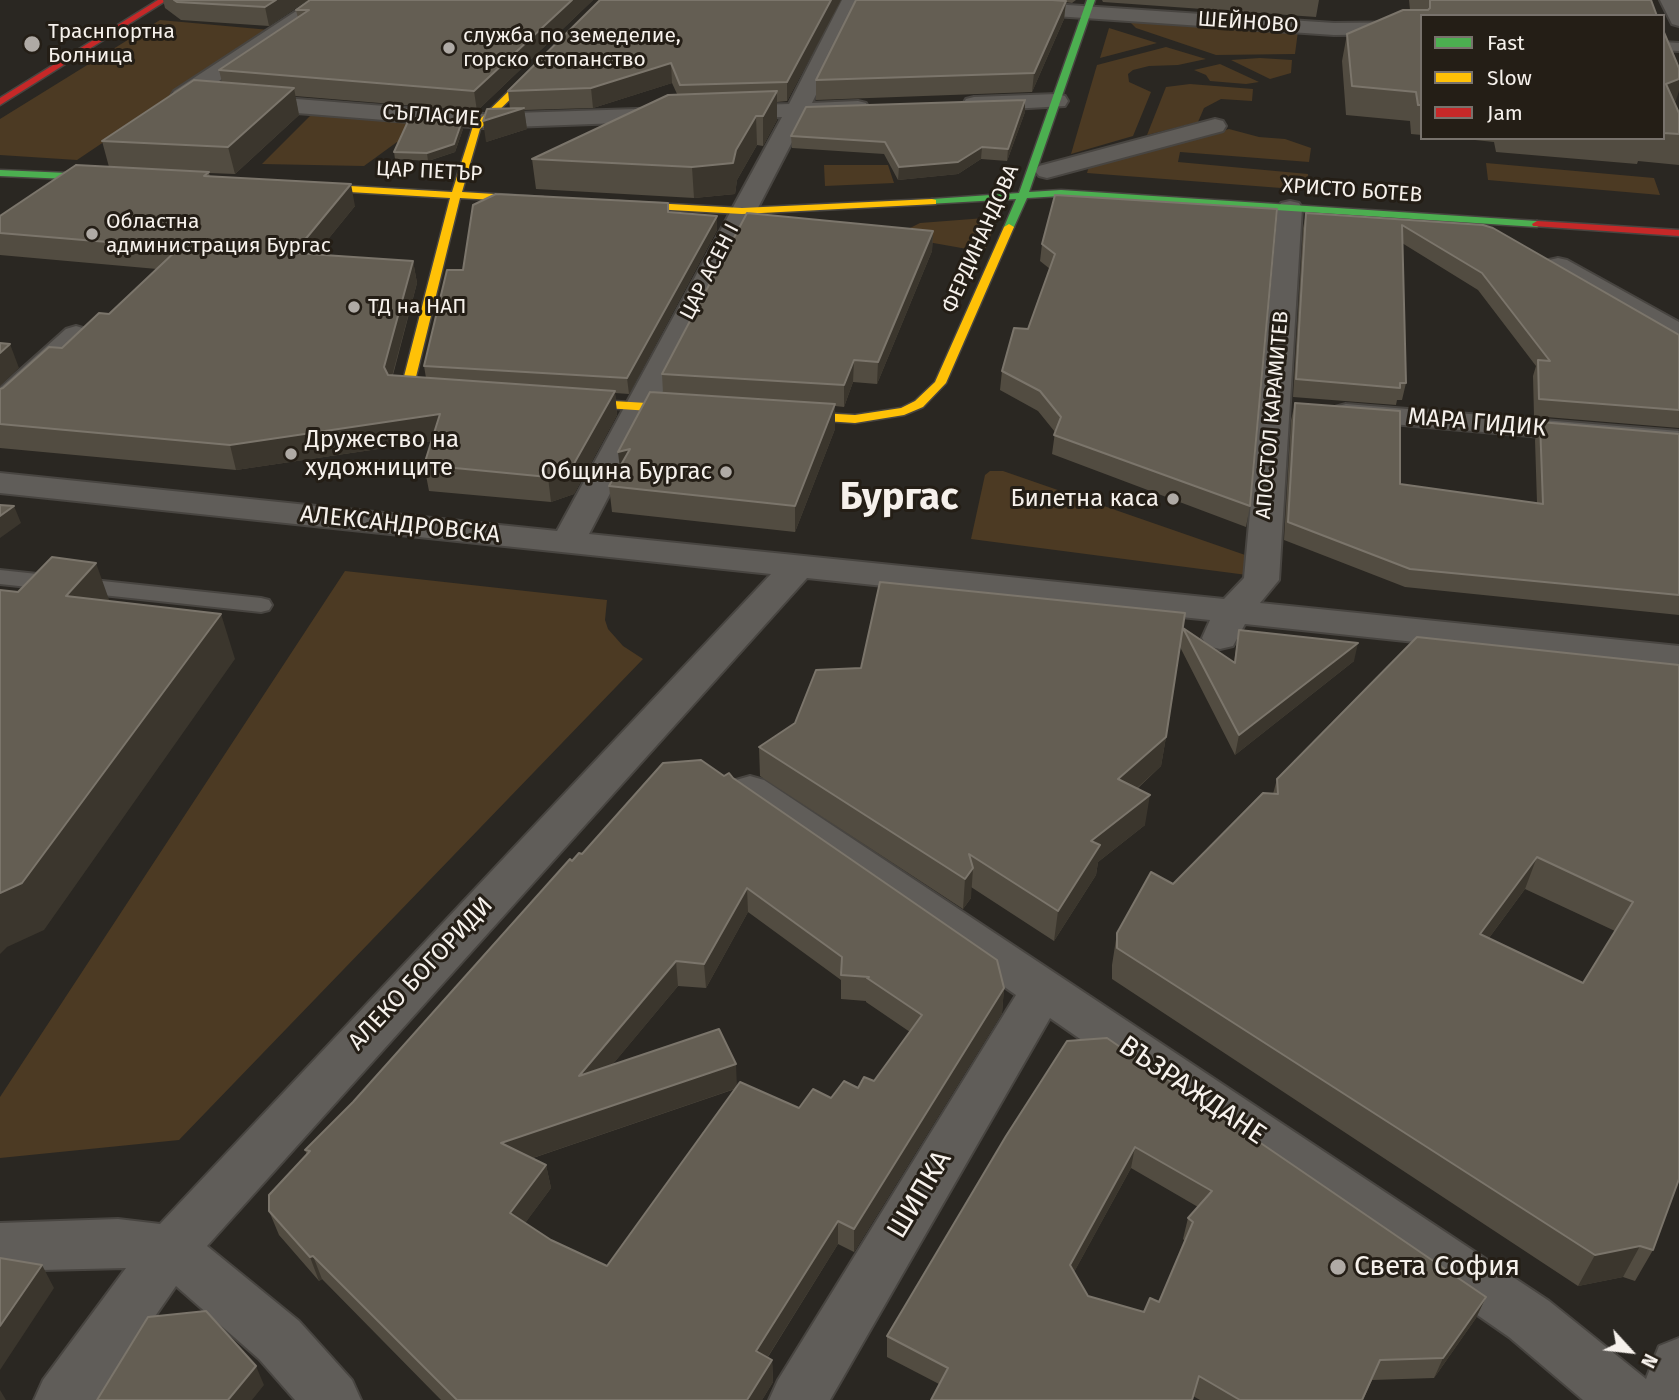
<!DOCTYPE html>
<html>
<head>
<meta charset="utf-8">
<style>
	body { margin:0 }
	#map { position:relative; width:1679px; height:1400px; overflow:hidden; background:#2a2722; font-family:"Fira Sans",sans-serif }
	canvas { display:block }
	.legend { position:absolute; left:1420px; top:14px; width:245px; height:126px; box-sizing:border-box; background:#241e16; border:2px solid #78726c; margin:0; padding:9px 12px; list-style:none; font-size:21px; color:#f6f1ec }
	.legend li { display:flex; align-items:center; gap:14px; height:35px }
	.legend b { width:35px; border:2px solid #78726c }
	.north { position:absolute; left:1595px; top:1316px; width:70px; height:70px; -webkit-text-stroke:5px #241e16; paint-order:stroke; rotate:117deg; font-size:19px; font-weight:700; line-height:28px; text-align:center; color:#f6f1ec }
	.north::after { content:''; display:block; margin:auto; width:24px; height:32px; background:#f6f1ec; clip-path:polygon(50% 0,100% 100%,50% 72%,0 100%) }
</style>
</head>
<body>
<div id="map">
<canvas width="1679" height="1400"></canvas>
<ul class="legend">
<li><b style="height:9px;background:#4caf50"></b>Fast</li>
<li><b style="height:9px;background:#ffc107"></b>Slow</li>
<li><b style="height:9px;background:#c62828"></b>Jam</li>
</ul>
<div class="north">N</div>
</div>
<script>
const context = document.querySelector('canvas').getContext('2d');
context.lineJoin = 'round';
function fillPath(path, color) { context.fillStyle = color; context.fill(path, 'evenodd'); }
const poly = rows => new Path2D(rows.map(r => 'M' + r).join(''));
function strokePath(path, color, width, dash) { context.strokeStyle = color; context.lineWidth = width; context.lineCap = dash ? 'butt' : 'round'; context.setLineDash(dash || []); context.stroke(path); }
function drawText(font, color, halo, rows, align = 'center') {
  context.font = font + ' "Fira Sans",sans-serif'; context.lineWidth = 6; context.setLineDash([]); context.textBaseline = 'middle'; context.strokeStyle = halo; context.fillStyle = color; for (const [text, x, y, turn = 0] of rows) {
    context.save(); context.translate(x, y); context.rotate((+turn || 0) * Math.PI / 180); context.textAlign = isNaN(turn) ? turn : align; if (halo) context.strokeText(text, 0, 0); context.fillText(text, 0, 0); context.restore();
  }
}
fillPath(poly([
	[160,20,270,30,77,160,0,155,0,119],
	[1128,20,1298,31,1295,54,1216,55,1136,28],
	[1109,28,1157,43,1100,58],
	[1166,47,1206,59,1178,65,1149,66,1133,70,1128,74,1129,82,1151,92,1133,136,1071,154,1097,65],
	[1260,58,1292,60,1291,73,1270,79,1231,60],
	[1220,64,1259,82,1246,84,1210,81,1206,75,1194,70],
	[1190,84,1253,89,1252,101,1221,99,1204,108,1198,122,1147,135,1166,87],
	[313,113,458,126,455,144,397,142,364,166,262,164],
	[1229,129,1259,137,1285,139,1311,148,1309,162,1180,152,1178,162,1308,174,1307,190,1087,173,1089,166],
	[1486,163,1654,178,1660,195,1488,180],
	[824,165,888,165,894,183,825,186],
	[998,217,984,252,894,236,920,223],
	[990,471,1003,471,1248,556,1247,575,971,539,985,475],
	[345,571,607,600,605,620,608,629,623,646,643,659,179,1140,0,1158,0,1097]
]), '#4c3a23');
const lane = poly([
	[1663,42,1679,43,1679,51,1663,50,1663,42],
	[0,570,261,598,269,600,272,605,269,610,261,612,0,584,0,570]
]);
const street = poly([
	[313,0,336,0,190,101,174,101,171,96,174,91,313,0],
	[842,0,862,0,812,103,858,101,866,103,869,108,866,113,858,115,805,117,589,534,1224,599,1244,578,1278,208,1281,203,1290,201,1299,203,1302,208,1279,580,1260,603,1679,646,1679,670,1245,624,1233,646,1220,649,1207,646,1202,638,1210,620,807,578,207,1246,299,1321,352,1380,361,1400,295,1400,259,1359,176,1286,97,1400,34,1400,43,1380,126,1268,0,1271,0,1223,118,1219,160,1224,771,574,0,493,0,473,557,531,782,117,484,128,247,109,239,107,236,102,239,97,247,95,484,114,789,104,842,0],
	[898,0,994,0,1334,23,1422,22,1422,34,1334,35,908,6,898,0],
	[1660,0,1679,0,1679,26,1672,24,1660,0],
	[1057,94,1065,96,1068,101,1065,106,974,111,966,109,963,104,966,99,974,97,1057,94],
	[1215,119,1223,121,1226,126,1223,131,1047,178,1039,176,1035,171,1039,166,1215,119],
	[1558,258,1567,260,1679,322,1679,343,1669,340,1549,272,1545,266,1549,260,1558,258],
	[76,326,86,329,90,335,86,341,11,410,0,413,0,388,66,329,76,326],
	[1346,404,1679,431,1679,449,1335,419,1331,413,1335,407,1346,404],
	[750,776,764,780,1549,1301,1646,1379,1659,1346,1679,1338,1679,1400,1583,1400,1509,1337,1050,1018,830,1400,769,1400,778,1380,1016,995,736,800,730,790,736,780,750,776]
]);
const fast = poly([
	[1087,0,1095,0,1029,192,1061,190,1537,221,1542,224,1537,227,1061,196,1027,198,1014,227,1009,230,1004,227,1016,199,928,204,928,200,932,199,1019,193,1087,0],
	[0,170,113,175,118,178,113,181,0,176,0,170]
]);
const slow = poly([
	[602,0,611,0,480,129,462,192,543,197,548,200,543,203,460,198,413,389,441,391,447,395,441,399,402,395,400,392,450,198,299,189,294,186,299,183,452,192,473,126,602,0],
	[932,199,936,200,936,204,742,214,617,207,612,204,617,201,742,208,932,199],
	[1009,224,1014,227,946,383,923,407,904,415,855,423,780,418,780,412,784,411,855,415,901,408,915,401,935,382,1004,227,1009,224],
	[564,398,696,406,702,410,696,414,560,405,560,399,564,398]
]);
const jam = poly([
	[158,0,167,0,0,105,0,98,158,0],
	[1537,221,1679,230,1679,236,1533,226,1532,224,1537,221]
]);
strokePath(lane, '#484541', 4);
strokePath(street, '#484541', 4);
strokePath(fast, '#484541', 3);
strokePath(slow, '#484541', 3);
strokePath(jam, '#484541', 3);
fillPath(lane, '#605d59');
fillPath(street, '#605d59');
fillPath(fast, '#4caf50');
fillPath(slow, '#ffc107');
fillPath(jam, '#c62828');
fillPath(poly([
	[163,0,308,0,269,26,181,20,165,8],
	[310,0,593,0,477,111,295,96,299,115,235,174,209,173,210,177,355,206,316,254,413,261,417,283,393,375,426,378,424,366,463,270,668,203,669,212,717,230,629,394,615,393,617,415,574,494,551,502,429,491,424,465,432,441,236,470,0,448,0,389,3,388,62,348,109,314,157,269,0,255,0,216,109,167,102,141,222,82,219,70,298,18,296,10],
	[841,0,787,101,777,102,777,120,763,146,757,145,737,180,735,194,694,198,536,189,532,159,677,94,672,83,593,108,524,110,527,129,486,142,510,109,508,91],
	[856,0,1076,0,1072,3,1066,2,1064,19,1032,92,816,100,816,80],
	[1102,0,1319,0,1316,17,1103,2],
	[1409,0,1651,0,1422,16,1422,135,1411,134,1410,121,1346,115,1342,61,1347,34,1410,10],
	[1663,30,1675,104,1679,113,1679,165,1638,161,1637,164,1496,152,1494,142,1456,138,1663,138],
	[1025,112,1007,161,981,159,958,174,898,180,884,154,792,148,791,136],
	[463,129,455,152,428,161,395,159,394,152],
	[1055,195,1250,506,1246,527,1052,454,1055,432,1038,411,1000,390,1002,371,1028,329,1050,269,1040,261,1042,244],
	[1306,213,1483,225,1679,335,1679,428,1534,416,1533,376,1536,366,1478,290,1402,243,1406,383,1402,400,1397,400,1396,405,1293,397,1303,228],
	[933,231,932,251,877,384,853,382,844,407,835,406,835,429,795,532,612,512,609,486,663,393,662,374],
	[1295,403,1400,484,1537,503,1535,440,1540,422,1679,434,1679,615,1405,587,1284,540,1291,420],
	[1183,628,1234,662,1239,630,1354,661,1235,755,1180,647],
	[1679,665,1653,1250,1635,1281,1623,1277,1578,1286,1112,979,1112,965,1117,933,1173,884,1273,794,1277,779],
	[1525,889,1615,931,1583,983,1489,938],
	[795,723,1166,737,1161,766,1137,789,1145,825,1098,862,1096,875,1054,941,971,887,971,898,963,909,760,776,759,747],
	[724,776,733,778,1004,988,1002,1013,854,1252,838,1244,768,1357,772,1360,773,1382,762,1400,441,1400,322,1279,319,1281,279,1235,269,1211,307,1155,305,1150,353,1102,572,861,582,854],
	[748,912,841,980,841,999,866,1001,866,1002,910,1032,874,1081,831,1098,799,1108,737,1086,612,1065,678,986,706,988],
	[735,1089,607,1266,551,1240,525,1223,551,1188,546,1165,533,1158],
	[1067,1041,1486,1297,1476,1318,1434,1378,1372,1380,1363,1400,1200,1400,1193,1396,939,1384,887,1357,887,1336],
	[1131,1168,1198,1207,1188,1218,1183,1239,1185,1241,1159,1302,1144,1312,1088,1296,1074,1272]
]), '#524c41');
fillPath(poly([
	[276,0,308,0,269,26,265,7],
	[572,0,593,0,477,111,474,91],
	[831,0,841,0,787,101,787,82],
	[1066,1,1064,19,1032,92,1034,73],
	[671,63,672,83,593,108,591,88],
	[1679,79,1679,91,1674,106,1666,84],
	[294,88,299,115,235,174,228,147],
	[777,91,777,120,763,146,763,116],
	[1025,100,1025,112,1007,161,1008,149],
	[524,108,527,129,486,142,483,121],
	[756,116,757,145,737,180,735,194,694,198,692,167,736,150],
	[462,121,463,129,455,152,428,161,427,153],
	[982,147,981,159,958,174,898,180,899,167],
	[351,184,355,206,299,275,294,253],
	[717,216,717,230,629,394,627,378],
	[933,231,932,251,877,384,878,362],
	[413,261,417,283,388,391,384,367],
	[10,344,19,368,0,386,0,353],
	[854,360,853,382,844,407,844,385],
	[615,391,617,415,574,494,551,502,548,477],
	[835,404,835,429,795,532,795,506],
	[440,414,445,439,236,470,230,445],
	[630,449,621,478,618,452],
	[14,506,21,523,0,538,0,516],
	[96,563,112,608,66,596],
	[221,614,235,659,44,930,7,947,0,954,0,893],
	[1358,643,1354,661,1235,755,1239,735],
	[1166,737,1161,766,1114,809,1118,779],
	[1150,795,1145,825,1098,862,1096,875,1054,941,1058,911,1091,841],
	[1537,857,1525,889,1469,965,1480,934],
	[973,868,971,898,963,909,965,879],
	[747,888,748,912,706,988,704,964],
	[676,961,678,986,583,1100,579,1076],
	[1004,988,1002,1013,854,1252,854,1229],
	[736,1064,737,1088,506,1167,501,1143],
	[1135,1147,1131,1168,1067,1285,1070,1265],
	[546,1165,551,1188,515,1237,510,1213],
	[838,1221,838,1244,757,1374,756,1351],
	[1640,1246,1623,1277,1578,1286,1595,1255],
	[313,1256,322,1279,319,1281,310,1257],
	[42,1265,54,1288,0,1370,0,1326],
	[1486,1297,1476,1318,1434,1378,1443,1358],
	[772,1360,773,1382,762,1400,747,1400],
	[256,1366,264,1385,252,1400,228,1400],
	[0,1390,6,1400,0,1400]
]), '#3b362d');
const building = poly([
	[174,0,276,0,265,7,177,2,174,0],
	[310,0,572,0,474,91,219,70,309,10,296,10,310,0],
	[600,0,831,0,787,82,680,85,671,63,591,88,508,91,600,0],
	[856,0,1052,0,1066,1,1034,73,816,80,856,0],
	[1430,0,1651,0,1657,16,1422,16,1422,105,1418,105,1416,92,1352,86,1347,34,1403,10,1428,10,1430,8,1430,0],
	[1663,30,1679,68,1679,79,1666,84,1679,113,1679,134,1663,133,1663,30],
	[194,80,294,88,228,147,102,141,194,80],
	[777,91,763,116,756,116,736,150,733,163,692,167,532,159,668,95,777,91],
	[1025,100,1008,149,982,147,958,162,899,167,885,142,791,136,806,107,1025,100],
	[524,108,483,121,487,109,524,108],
	[410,117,462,121,454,144,427,153,394,152,410,117],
	[76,165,209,172,204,176,351,184,294,253,413,261,384,367,388,375,615,391,571,469,548,477,424,465,440,414,230,445,0,424,0,389,3,388,49,347,62,348,99,313,109,314,179,248,0,233,0,216,76,165],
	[496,194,668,203,668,212,717,216,627,378,424,366,447,270,463,270,473,205,496,194],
	[1055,195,1277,209,1250,506,1054,435,1061,417,1040,391,1002,371,1014,328,1028,329,1055,254,1042,244,1055,195],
	[747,213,933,231,878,362,854,360,844,385,662,374,747,213],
	[1306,213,1483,225,1493,228,1679,335,1679,410,1539,399,1538,360,1550,361,1482,273,1402,225,1406,383,1400,383,1400,388,1296,379,1306,213],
	[0,343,10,344,0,353,0,343],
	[650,392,835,404,795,506,609,486,630,449,618,452,650,392],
	[1295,403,1400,411,1400,484,1543,504,1540,422,1679,434,1679,595,1410,569,1288,522,1295,403],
	[0,505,14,506,0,516,0,505],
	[52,557,96,563,66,596,221,614,22,883,0,893,0,590,18,592,52,557],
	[880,582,1185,613,1166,737,1118,779,1150,795,1091,841,1100,845,1058,911,969,854,973,868,965,879,759,747,795,723,816,670,861,668,880,582],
	[1183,628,1235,663,1239,630,1358,643,1239,735,1183,628],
	[1417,637,1679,665,1679,1179,1653,1250,1640,1246,1595,1255,1117,948,1117,933,1151,872,1173,884,1263,793,1278,794,1277,779,1417,637],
	[1537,857,1633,902,1583,983,1480,934,1537,857],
	[701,760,724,776,729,773,733,778,997,960,1004,988,854,1229,838,1221,756,1351,772,1360,747,1400,457,1400,313,1256,310,1257,269,1211,269,1195,310,1151,305,1150,353,1102,570,859,572,861,579,853,582,854,663,763,701,760],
	[747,888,842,957,841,975,869,977,867,978,922,1015,874,1081,864,1077,858,1088,844,1081,831,1098,813,1089,799,1108,740,1082,607,1266,551,1240,510,1213,546,1165,501,1143,736,1064,719,1029,579,1076,676,961,704,964,747,888],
	[1107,1038,1486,1297,1443,1358,1380,1360,1362,1400,1240,1400,1199,1376,1192,1400,931,1400,948,1368,887,1336,1006,1136,1067,1041,1107,1038],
	[1135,1147,1212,1191,1188,1218,1193,1222,1159,1302,1150,1298,1144,1312,1088,1296,1070,1265,1135,1147],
	[0,1258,42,1265,0,1326,0,1258],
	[206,1311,256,1366,228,1400,97,1400,148,1317,206,1311]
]);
fillPath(building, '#645e53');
strokePath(building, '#7b756b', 2);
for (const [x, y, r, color] of [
	[32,44,9,"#afaaa5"],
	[449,48,7,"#afaaa5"],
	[92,234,7,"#afaaa5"],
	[354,307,7,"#afaaa5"],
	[291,454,7,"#afaaa5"],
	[726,472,7,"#afaaa5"],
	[1173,499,7,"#afaaa5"],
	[1338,1267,9,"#afaaa5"]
]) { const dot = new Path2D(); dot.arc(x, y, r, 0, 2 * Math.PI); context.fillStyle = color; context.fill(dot); strokePath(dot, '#241e16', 2.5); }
drawText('21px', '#f6f1ec', '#241e16', [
	["ШЕЙНОВО",1248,23,4],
	["СЪГЛАСИЕ",431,116,4],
	["ЦАР ПЕТЪР",429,172,3],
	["ХРИСТО БОТЕВ",1352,191,4],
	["ФЕРДИНАНДОВА",981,239,-66],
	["ЦАР АСЕН I",710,272,-63],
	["АПОСТОЛ КАРАМИТЕВ",1273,415,-85]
]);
drawText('21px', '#f6f1ec', '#241e16', [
	["Траснпортна",48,32],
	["Болница",48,56],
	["служба по земеделие,",463,36],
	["горско стопанство",463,60],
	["Областна",106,222],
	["администрация Бургас",106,246],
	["ТД на НАП",368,307]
], 'left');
drawText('24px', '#f6f1ec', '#241e16', [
	["МАРА ГИДИК",1477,423,5],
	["АЛЕКСАНДРОВСКА",400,525,6],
	["АЛЕКО БОГОРИДИ",421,974,-47]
]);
drawText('24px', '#f6f1ec', '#241e16', [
	["Дружество на",305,440,"left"],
	["художниците",305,468,"left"],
	["Община Бургас",712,472],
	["Билетна каса",1159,499]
], 'right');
drawText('28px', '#f6f1ec', '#241e16', [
	["ВЪЗРАЖДАНЕ",1192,1091,34],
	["ШИПКА",920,1195,-59]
]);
drawText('28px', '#f6f1ec', '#241e16', [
	["Света София",1354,1267]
], 'left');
drawText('bold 38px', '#f6f1ec', '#241e16', [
	["Бургас",899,498]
]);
</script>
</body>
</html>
